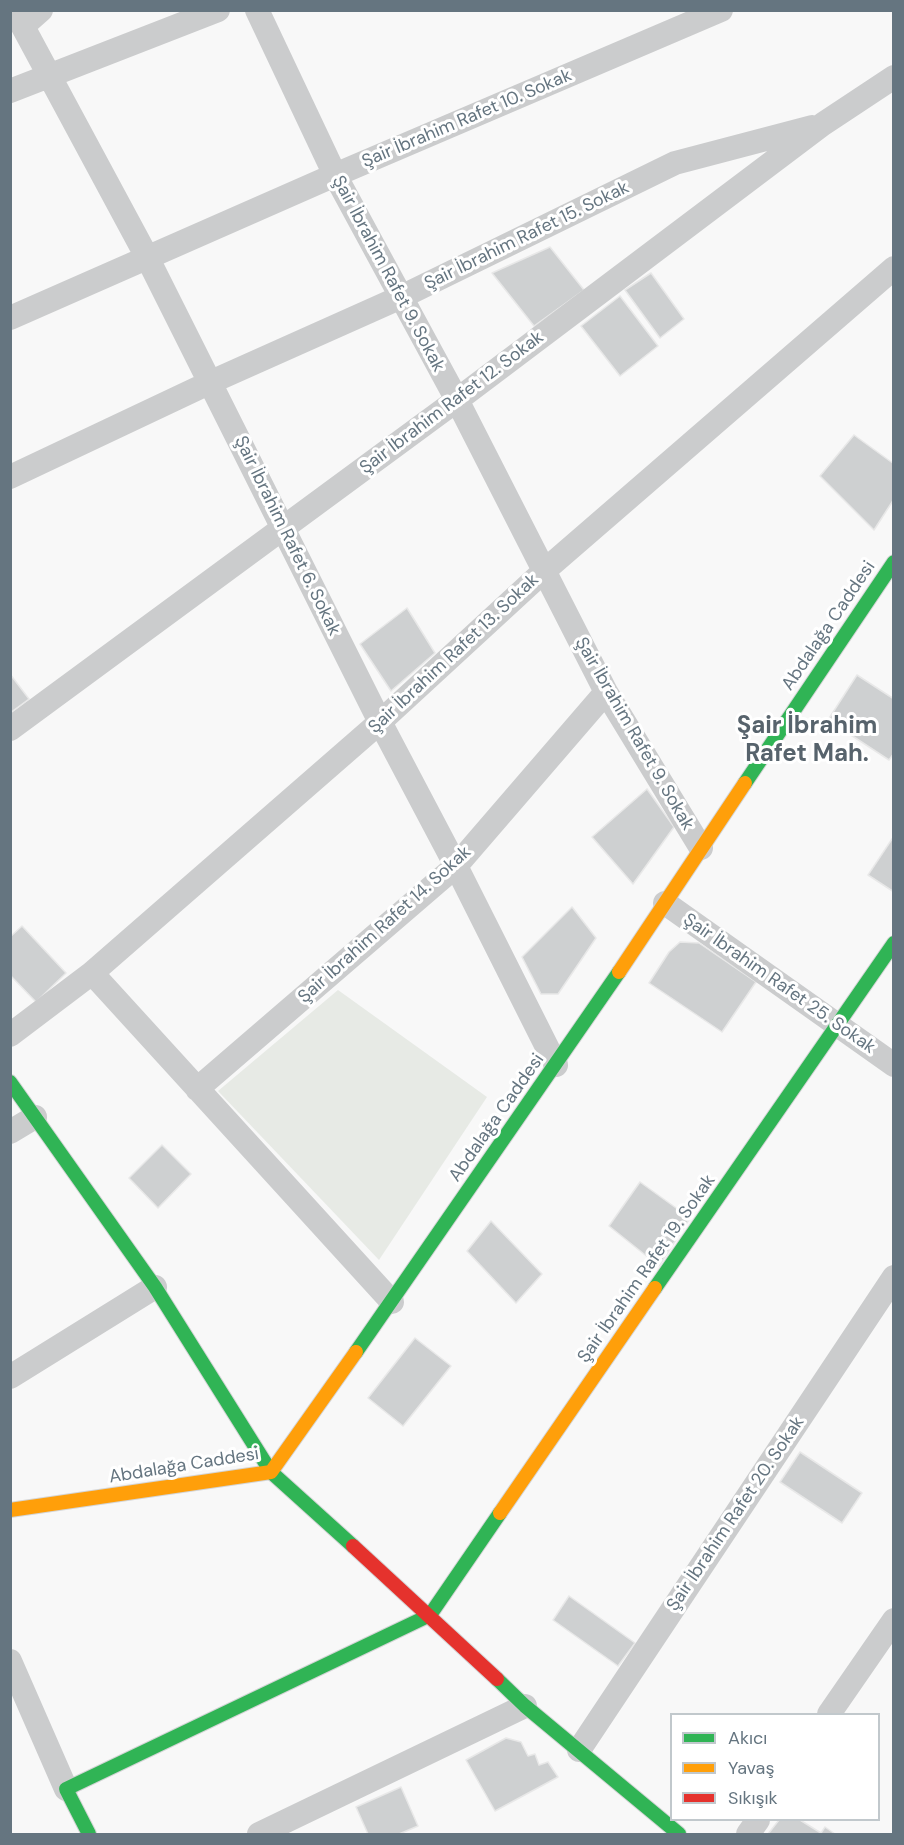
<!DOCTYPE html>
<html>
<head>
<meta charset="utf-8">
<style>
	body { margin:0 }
	#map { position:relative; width:904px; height:1845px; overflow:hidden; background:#f8f8f8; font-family:"DM Sans",sans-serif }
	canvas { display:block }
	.frame { position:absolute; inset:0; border:12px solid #657580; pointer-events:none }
	.legend { position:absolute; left:670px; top:1713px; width:210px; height:108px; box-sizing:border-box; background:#fff; border:2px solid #c1c8cc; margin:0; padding:8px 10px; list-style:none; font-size:18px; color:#657580 }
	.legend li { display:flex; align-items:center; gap:12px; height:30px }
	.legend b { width:30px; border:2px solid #c1c8cc }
</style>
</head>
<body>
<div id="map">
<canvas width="904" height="1845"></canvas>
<div class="frame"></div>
<ul class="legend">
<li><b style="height:8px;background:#30b455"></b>Akıcı</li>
<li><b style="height:8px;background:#ff9f0a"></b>Yavaş</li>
<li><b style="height:8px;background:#e5322d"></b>Sıkışık</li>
</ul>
</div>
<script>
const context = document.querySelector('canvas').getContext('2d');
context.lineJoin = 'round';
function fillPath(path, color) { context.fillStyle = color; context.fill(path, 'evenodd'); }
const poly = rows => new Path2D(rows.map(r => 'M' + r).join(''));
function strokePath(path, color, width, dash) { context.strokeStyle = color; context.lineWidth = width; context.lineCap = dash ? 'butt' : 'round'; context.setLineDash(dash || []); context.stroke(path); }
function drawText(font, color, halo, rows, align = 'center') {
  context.font = font + ' "DM Sans",sans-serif'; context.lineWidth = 6; context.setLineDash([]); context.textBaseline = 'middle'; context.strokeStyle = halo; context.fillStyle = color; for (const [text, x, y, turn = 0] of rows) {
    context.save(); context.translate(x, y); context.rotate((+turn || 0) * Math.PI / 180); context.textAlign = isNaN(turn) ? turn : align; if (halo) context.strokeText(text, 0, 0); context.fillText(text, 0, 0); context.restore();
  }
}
fillPath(poly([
	[338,990,487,1097,379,1260,218,1091]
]), '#e7eae5');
const building = poly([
	[550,247,584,290,534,326,492,273,550,247],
	[651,273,684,319,660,338,625,290,651,273],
	[620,296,658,346,620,376,581,326,620,296],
	[854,435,894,464,894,499,874,530,820,476,854,435],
	[407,608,435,653,391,691,360,644,407,608],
	[10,674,29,699,10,713,10,674],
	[857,675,894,699,894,753,889,760,828,720,857,675],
	[647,789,674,827,633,884,592,837,647,789],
	[894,836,894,892,868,875,894,836],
	[572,907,596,938,558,994,541,994,522,957,572,907],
	[22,926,66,973,36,1002,10,975,10,937,22,926],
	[680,942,699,943,756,982,722,1032,649,983,669,952,680,942],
	[162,1145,191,1174,158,1208,129,1178,162,1145],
	[640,1182,690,1218,659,1266,609,1226,640,1182],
	[491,1221,542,1274,516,1303,467,1251,491,1221],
	[415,1338,451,1366,403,1426,368,1398,415,1338],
	[800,1452,862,1493,842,1523,780,1482,800,1452],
	[569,1596,635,1643,618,1666,553,1620,569,1596],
	[506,1738,521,1742,528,1756,535,1754,539,1765,548,1762,558,1777,495,1811,466,1760,506,1738],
	[401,1787,418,1826,399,1834,368,1834,356,1807,401,1787],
	[779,1820,800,1820,821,1833,825,1827,835,1834,768,1834,779,1820]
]);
fillPath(building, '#ced0d1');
strokePath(building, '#e8e8e8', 1.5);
const fast = poly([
	[745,783,894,562],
	[10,1082,155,1287,271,1472,353,1546],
	[655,1288,894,943],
	[356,1352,619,972],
	[497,1679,525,1706,679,1834],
	[89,1834,66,1789,430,1615,500,1513]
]);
const slow = poly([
	[619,972,745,783],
	[10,1510,271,1472,356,1352],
	[500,1513,655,1288]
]);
const jam = poly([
	[353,1546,497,1679]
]);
strokePath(fast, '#d4d5d6', 16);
strokePath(slow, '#d4d5d6', 16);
strokePath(jam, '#d4d5d6', 16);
strokePath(poly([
	[14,10,148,259,380,722,456,866,556,1065],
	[257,10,335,175,457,400,606,692,701,848],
	[23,26,41,10],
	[10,91,218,10],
	[10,318,335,175,721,10],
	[10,477,211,382,399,298,675,163,812,127],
	[10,729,457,400,823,124,894,77],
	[665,903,894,1065],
	[92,973,392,1302],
	[10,1035,92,973,380,722,544,571,894,268],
	[197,1089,456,866,606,692],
	[10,1132,35,1117],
	[10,1377,155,1287],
	[10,1661,66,1789],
	[829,1714,894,1620],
	[579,1750,894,1277],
	[259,1834,525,1706],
	[748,1834,758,1820]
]), '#cbcccd', 24);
strokePath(fast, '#30b455', 14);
strokePath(slow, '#ff9f0a', 14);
strokePath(jam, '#e5322d', 14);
drawText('18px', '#657580', '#fff', [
	["Şair İbrahim Rafet 10. Sokak",467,119,-23],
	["Şair İbrahim Rafet 15. Sokak",527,236,-26],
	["Şair İbrahim Rafet 9. Sokak",388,274,62],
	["Şair İbrahim Rafet 12. Sokak",452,403,-37],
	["Şair İbrahim Rafet 6. Sokak",287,536,64],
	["Abdalağa Caddesi",829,626,-56],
	["Şair İbrahim Rafet 13. Sokak",454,654,-43],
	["Şair İbrahim Rafet 9. Sokak",634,734,60],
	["Şair İbrahim Rafet 14. Sokak",385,925,-42],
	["Şair İbrahim Rafet 25. Sokak",779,984,35],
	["Abdalağa Caddesi",497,1118,-55],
	["Şair İbrahim Rafet 19. Sokak",647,1269,-55],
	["Abdalağa Caddesi",184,1466,-9],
	["Şair İbrahim Rafet 20. Sokak",736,1514,-56]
]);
drawText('bold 24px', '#57636c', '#fff', [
	["Şair İbrahim",807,727],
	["Rafet Mah.",807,755]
]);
</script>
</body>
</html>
